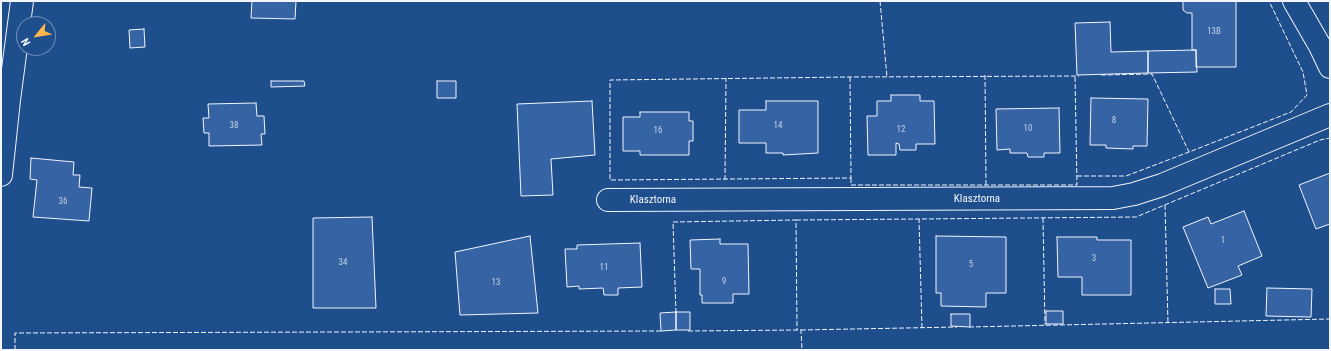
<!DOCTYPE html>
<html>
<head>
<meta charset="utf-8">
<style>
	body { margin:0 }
	#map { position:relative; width:1331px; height:351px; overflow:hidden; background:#1f4e8c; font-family:"Roboto Condensed",sans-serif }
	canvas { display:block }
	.frame { position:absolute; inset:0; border:2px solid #f2f6ff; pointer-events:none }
	.north { position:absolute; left:16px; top:16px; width:40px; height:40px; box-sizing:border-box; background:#1f4e8c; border:1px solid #7391ba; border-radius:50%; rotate:240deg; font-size:11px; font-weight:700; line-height:16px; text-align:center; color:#f2f6ff }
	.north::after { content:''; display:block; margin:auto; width:14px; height:18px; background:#ffb74d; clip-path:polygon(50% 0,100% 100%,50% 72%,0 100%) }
</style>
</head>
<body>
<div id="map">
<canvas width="1331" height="351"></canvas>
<div class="frame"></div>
<div class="north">N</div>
</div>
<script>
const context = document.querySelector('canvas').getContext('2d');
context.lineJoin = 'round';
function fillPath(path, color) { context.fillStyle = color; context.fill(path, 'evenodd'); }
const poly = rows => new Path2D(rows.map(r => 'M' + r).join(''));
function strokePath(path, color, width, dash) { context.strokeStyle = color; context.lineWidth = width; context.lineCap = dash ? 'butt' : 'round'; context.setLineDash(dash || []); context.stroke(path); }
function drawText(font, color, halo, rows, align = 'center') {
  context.font = font + ' "Roboto Condensed",sans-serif'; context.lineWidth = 3; context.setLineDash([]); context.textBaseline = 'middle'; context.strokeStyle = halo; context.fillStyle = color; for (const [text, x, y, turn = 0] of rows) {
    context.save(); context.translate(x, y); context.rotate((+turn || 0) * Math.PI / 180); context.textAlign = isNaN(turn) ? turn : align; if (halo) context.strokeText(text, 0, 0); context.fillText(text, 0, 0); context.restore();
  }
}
const building = poly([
	[252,1,296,1,295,19,251,18,252,1],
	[1183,1,1236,1,1236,67,1196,67,1196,50,1192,50,1192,13,1187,13,1183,10,1183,1],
	[1110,22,1111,52,1148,51,1148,73,1077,75,1075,23,1110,22],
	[144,29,145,47,130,48,129,30,144,29],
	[1196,50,1197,72,1148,73,1148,51,1196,50],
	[271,81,304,81,305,86,271,87,271,81],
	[437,81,456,81,456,98,437,98,437,81],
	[891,95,920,95,920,101,934,101,935,144,916,144,916,150,900,150,899,144,896,143,896,155,868,155,867,116,877,116,877,101,891,101,891,95],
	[1091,98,1148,99,1147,146,1133,146,1133,149,1106,148,1106,145,1090,145,1091,98],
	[592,101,595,155,551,159,553,195,521,196,517,104,592,101],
	[766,101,818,101,818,153,783,155,783,153,766,153,766,143,739,143,739,110,766,110,766,101],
	[256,103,257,116,264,116,265,134,261,134,262,145,209,146,209,133,204,133,203,118,209,118,208,104,256,103],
	[1059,108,1060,153,1044,153,1044,157,1028,157,1027,153,1010,153,1010,149,997,150,996,109,1059,108],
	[640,112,689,112,689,121,693,121,693,141,689,141,689,155,640,155,640,151,623,151,623,117,640,117,640,112],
	[31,158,74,162,73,175,80,175,79,187,92,188,89,221,33,217,37,180,30,179,31,158],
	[1330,173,1330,224,1316,229,1299,185,1330,173],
	[1244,211,1262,256,1238,266,1242,275,1208,288,1183,227,1208,217,1211,224,1244,211],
	[372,217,376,308,313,308,313,218,372,217],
	[530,236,538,313,460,315,455,252,530,236],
	[936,236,1006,237,1006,293,986,293,986,307,941,306,941,293,936,293,936,236],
	[1057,237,1097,237,1097,240,1131,240,1131,295,1082,295,1082,277,1058,277,1057,237],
	[720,239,720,244,748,244,749,294,733,294,733,303,702,303,702,295,700,295,700,269,691,269,690,240,720,239],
	[640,243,642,287,618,288,618,295,604,295,603,288,579,289,579,286,567,287,565,249,577,249,577,245,640,243],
	[1267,288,1312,289,1311,317,1266,316,1267,288],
	[1215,289,1230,289,1231,304,1215,304,1215,289],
	[1046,311,1063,311,1063,324,1046,324,1046,311],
	[676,312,690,312,690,330,676,330,676,312],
	[676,312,676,330,661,331,660,313,676,312],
	[951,314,970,314,970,327,951,326,951,314]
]);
fillPath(building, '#3563a3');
strokePath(building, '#f2f6ff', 1);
const minor = poly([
	[1294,1,1320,46,1330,67],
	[1,175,9,100,22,1],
	[608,200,1113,198,1134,194,1162,185,1330,115]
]);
strokePath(minor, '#f2f6ff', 24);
strokePath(minor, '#1f4e8c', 22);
strokePath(poly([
	[880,1,887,77],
	[985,75,986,185],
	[1101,75,1152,74,1189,152,1291,112,1307,95,1303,72,1269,1],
	[850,77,851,178,610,180,610,80,850,77,1079,76],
	[1077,176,1126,176,1189,152],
	[851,178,851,185,1077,185,1075,76],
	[725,180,726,78],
	[1165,205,1168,323],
	[1043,218,1045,325],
	[796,220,919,219],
	[676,313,673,222,796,220,797,330],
	[969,327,1330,319],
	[922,328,919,219,1136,217,1320,140,1330,138],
	[801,330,957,327],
	[688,331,801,330,802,350],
	[15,350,15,333,662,331]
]), '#f2f6ff', 1, [5, 2]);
drawText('9px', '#c3d1e8', null, [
	["13B",1214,32],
	["8",1114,121],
	["38",234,126],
	["14",778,126],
	["10",1028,129],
	["12",901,130],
	["16",658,131],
	["36",63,202],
	["1",1223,241],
	["3",1094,259],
	["34",343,263],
	["5",971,265],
	["11",604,268],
	["9",724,282],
	["13",496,283]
]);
drawText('11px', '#f2f6ff', '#1f4e8c', [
	["Klasztorna",977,199],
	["Klasztorna",653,200]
]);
</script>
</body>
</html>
